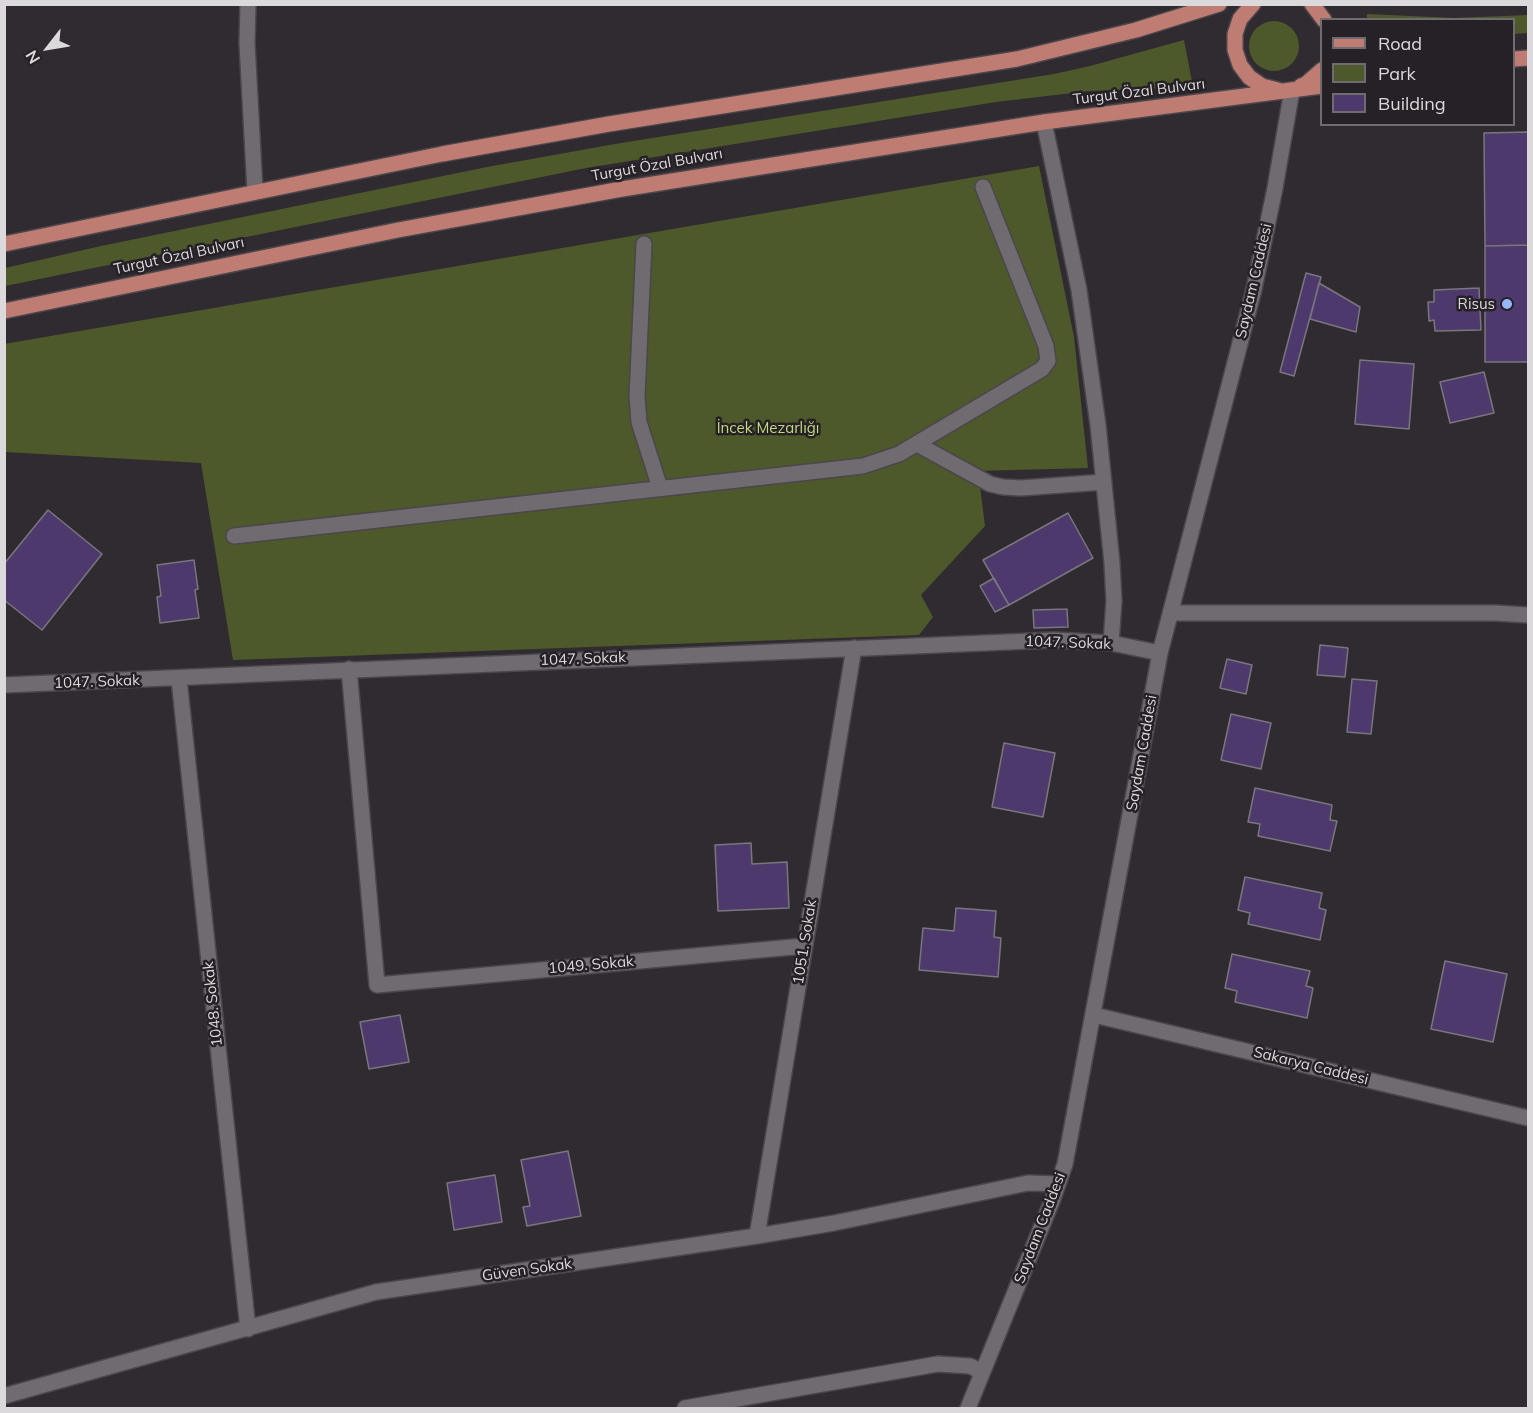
<!DOCTYPE html>
<html>
<head>
<meta charset="utf-8">
<style>
	body { margin:0 }
	#map { position:relative; width:1533px; height:1413px; overflow:hidden; background:#302b30; font-family:Mulish,sans-serif }
	canvas { display:block }
	.frame { position:absolute; inset:0; border:6px solid #dcd9dc; pointer-events:none }
	.legend { position:absolute; left:1320px; top:18px; width:195px; height:108px; box-sizing:border-box; background:#262126; border:2px solid #6f6b6f; margin:0; padding:8px 10px; list-style:none; font-size:18px; color:#dcd9dc }
	.legend li { display:flex; align-items:center; gap:12px; height:30px }
	.legend b { width:30px; border:2px solid #6f6b6f }
	.north { position:absolute; left:18px; top:18px; width:60px; height:60px; -webkit-text-stroke:4px #262126; paint-order:stroke; rotate:239deg; font-size:16px; font-weight:700; line-height:24px; text-align:center; color:#dcd9dc }
	.north::after { content:''; display:block; margin:auto; width:21px; height:27px; background:#dcd9dc; clip-path:polygon(50% 0,100% 100%,50% 72%,0 100%) }
</style>
</head>
<body>
<div id="map">
<canvas width="1533" height="1413"></canvas>
<div class="frame"></div>
<ul class="legend">
<li><b style="height:8px;background:#bf7c72"></b>Road</li>
<li><b style="height:16px;background:#4e592b"></b>Park</li>
<li><b style="height:16px;background:#4e396d"></b>Building</li>
</ul>
<div class="north">N</div>
</div>
<script>
const context = document.querySelector('canvas').getContext('2d');
context.lineJoin = 'round';
function fillPath(path, color) { context.fillStyle = color; context.fill(path, 'evenodd'); }
const poly = rows => new Path2D(rows.map(r => 'M' + r).join(''));
function strokePath(path, color, width, dash) { context.strokeStyle = color; context.lineWidth = width; context.lineCap = dash ? 'butt' : 'round'; context.setLineDash(dash || []); context.stroke(path); }
function drawText(font, color, halo, rows, align = 'center') {
  context.font = font + ' Mulish,sans-serif'; context.lineWidth = 5; context.setLineDash([]); context.textBaseline = 'middle'; context.strokeStyle = halo; context.fillStyle = color; for (const [text, x, y, turn = 0] of rows) {
    context.save(); context.translate(x, y); context.rotate((+turn || 0) * Math.PI / 180); context.textAlign = isNaN(turn) ? turn : align; if (halo) context.strokeText(text, 0, 0); context.fillText(text, 0, 0); context.restore();
  }
}
fillPath(poly([
	[1367,14,1454,18,1528,15,1528,33,1514,34,1514,20,1367,20],
	'1249 46a25 25 0 1 1 50 0a25 25 0 1 1-50 0Z',
	[1184,40,1193,87,1089,91,996,102,586,168,5,286,5,268,101,246,487,167,615,144,1054,74,1090,66],
	[1039,166,1074,337,1088,468,978,471,985,526,921,595,933,617,919,635,233,660,201,463,5,452,4,344]
]), '#4e592b');
const building = poly([
	[1528,132,1528,245,1485,246,1484,133,1528,132],
	[1528,245,1528,362,1485,362,1485,246,1528,245],
	[1306,273,1321,277,1294,376,1280,372,1306,273],
	[1319,283,1360,307,1356,332,1310,319,1319,283],
	[1479,288,1481,330,1435,331,1434,320,1429,321,1428,302,1434,302,1434,290,1479,288],
	[1360,360,1414,364,1409,429,1355,424,1360,360],
	[1484,372,1494,413,1450,423,1440,382,1484,372],
	[48,510,102,554,42,630,4,600,4,564,48,510],
	[1068,513,1093,558,1009,605,983,560,1068,513],
	[194,560,198,589,195,590,199,618,160,623,157,597,161,596,157,565,194,560],
	[994,578,1009,605,995,612,980,586,994,578],
	[1067,609,1068,627,1034,628,1033,610,1067,609],
	[1320,645,1348,648,1345,677,1317,675,1320,645],
	[1227,659,1252,665,1246,694,1220,688,1227,659],
	[1352,679,1377,681,1371,734,1347,732,1352,679],
	[1231,714,1271,723,1261,769,1221,760,1231,714],
	[1004,743,1055,753,1043,817,992,807,1004,743],
	[1255,788,1332,805,1330,820,1337,821,1330,851,1258,836,1260,824,1248,822,1255,788],
	[751,843,752,864,787,862,789,908,718,911,715,845,751,843],
	[1245,877,1322,893,1319,908,1326,910,1320,940,1248,924,1250,913,1238,910,1245,877],
	[956,908,996,911,994,937,1001,938,998,977,919,970,923,928,954,931,956,908],
	[1232,954,1310,971,1306,986,1313,988,1307,1018,1235,1002,1237,991,1225,988,1232,954],
	[1445,961,1507,974,1493,1042,1431,1029,1445,961],
	[400,1015,409,1062,369,1069,360,1022,400,1015],
	[568,1151,581,1216,527,1226,523,1207,530,1206,521,1160,568,1151],
	[495,1175,502,1222,454,1230,447,1183,495,1175]
]);
fillPath(building, '#4e396d');
strokePath(building, '#79767d', 1.5);
const minor = poly([
	[248,4,247,43,255,191],
	[1044,122,1079,290,1098,425,1112,563,1114,601,1111,643],
	[644,244,637,396,639,422,660,488],
	[917,444,990,484,1003,487,1021,488,1104,482],
	[234,536,863,466,899,454,1042,369,1048,361,1046,346,983,187],
	[1171,613,1495,613,1528,615],
	[349,669,377,985,804,946],
	[179,679,248,1329],
	[4,685,1054,640,1111,643,1160,653],
	[1094,1015,1528,1118],
	[757,1236,854,648],
	[4,1396,376,1292,757,1236,834,1223,1028,1183,1058,1184],
	[685,1408,938,1364,970,1366,982,1372],
	[968,1408,1052,1201,1065,1164,1160,653,1254,289,1275,188,1292,90]
]);
const major = poly([
	[1253,4,1240,19,1235,34,1235,50,1240,65,1249,77,1262,86,1278,90],
	[1312,4,1324,20],
	[1514,59,1528,58],
	[1301,86,1306,84,1322,70],
	[4,244,442,154,609,124,1017,59,1136,30,1219,4],
	[4,311,398,230,622,189,1044,122,1322,86]
]);
strokePath(minor, '#4b464b', 18);
strokePath(major, '#4b464b', 18);
strokePath(minor, '#706b71', 15);
strokePath(major, '#bf7c72', 15);
for (const [x, y, r, color] of [
	[1507,304,6,"#98b5fd"]
]) { const dot = new Path2D(); dot.arc(x, y, r, 0, 2 * Math.PI); context.fillStyle = color; context.fill(dot); strokePath(dot, '#262126', 2); }
drawText('15px', '#dcd9dc', '#262126', [
	["Turgut Özal Bulvarı",1139,92,-7],
	["Turgut Özal Bulvarı",657,165,-10],
	["Turgut Özal Bulvarı",179,256,-12],
	["Saydam Caddesi",1254,281,-77],
	["1047. Sokak",1068,643,2],
	["1047. Sokak",583,659,-2],
	["1047. Sokak",97,682,-2],
	["Saydam Caddesi",1142,753,-80],
	["1051. Sokak",805,942,-81],
	["1049. Sokak",591,965,-5],
	["1048. Sokak",213,1004,-96],
	["Sakarya Caddesi",1311,1066,14],
	["Saydam Caddesi",1040,1228,-69],
	["Güven Sokak",527,1270,-8]
]);
drawText('15px', '#dcd9dc', '#262126', [
	["Risus",1495,304]
], 'right');
drawText('15px', '#c2d97d', '#262126', [
	["İncek Mezarlığı",768,428]
]);
</script>
</body>
</html>
